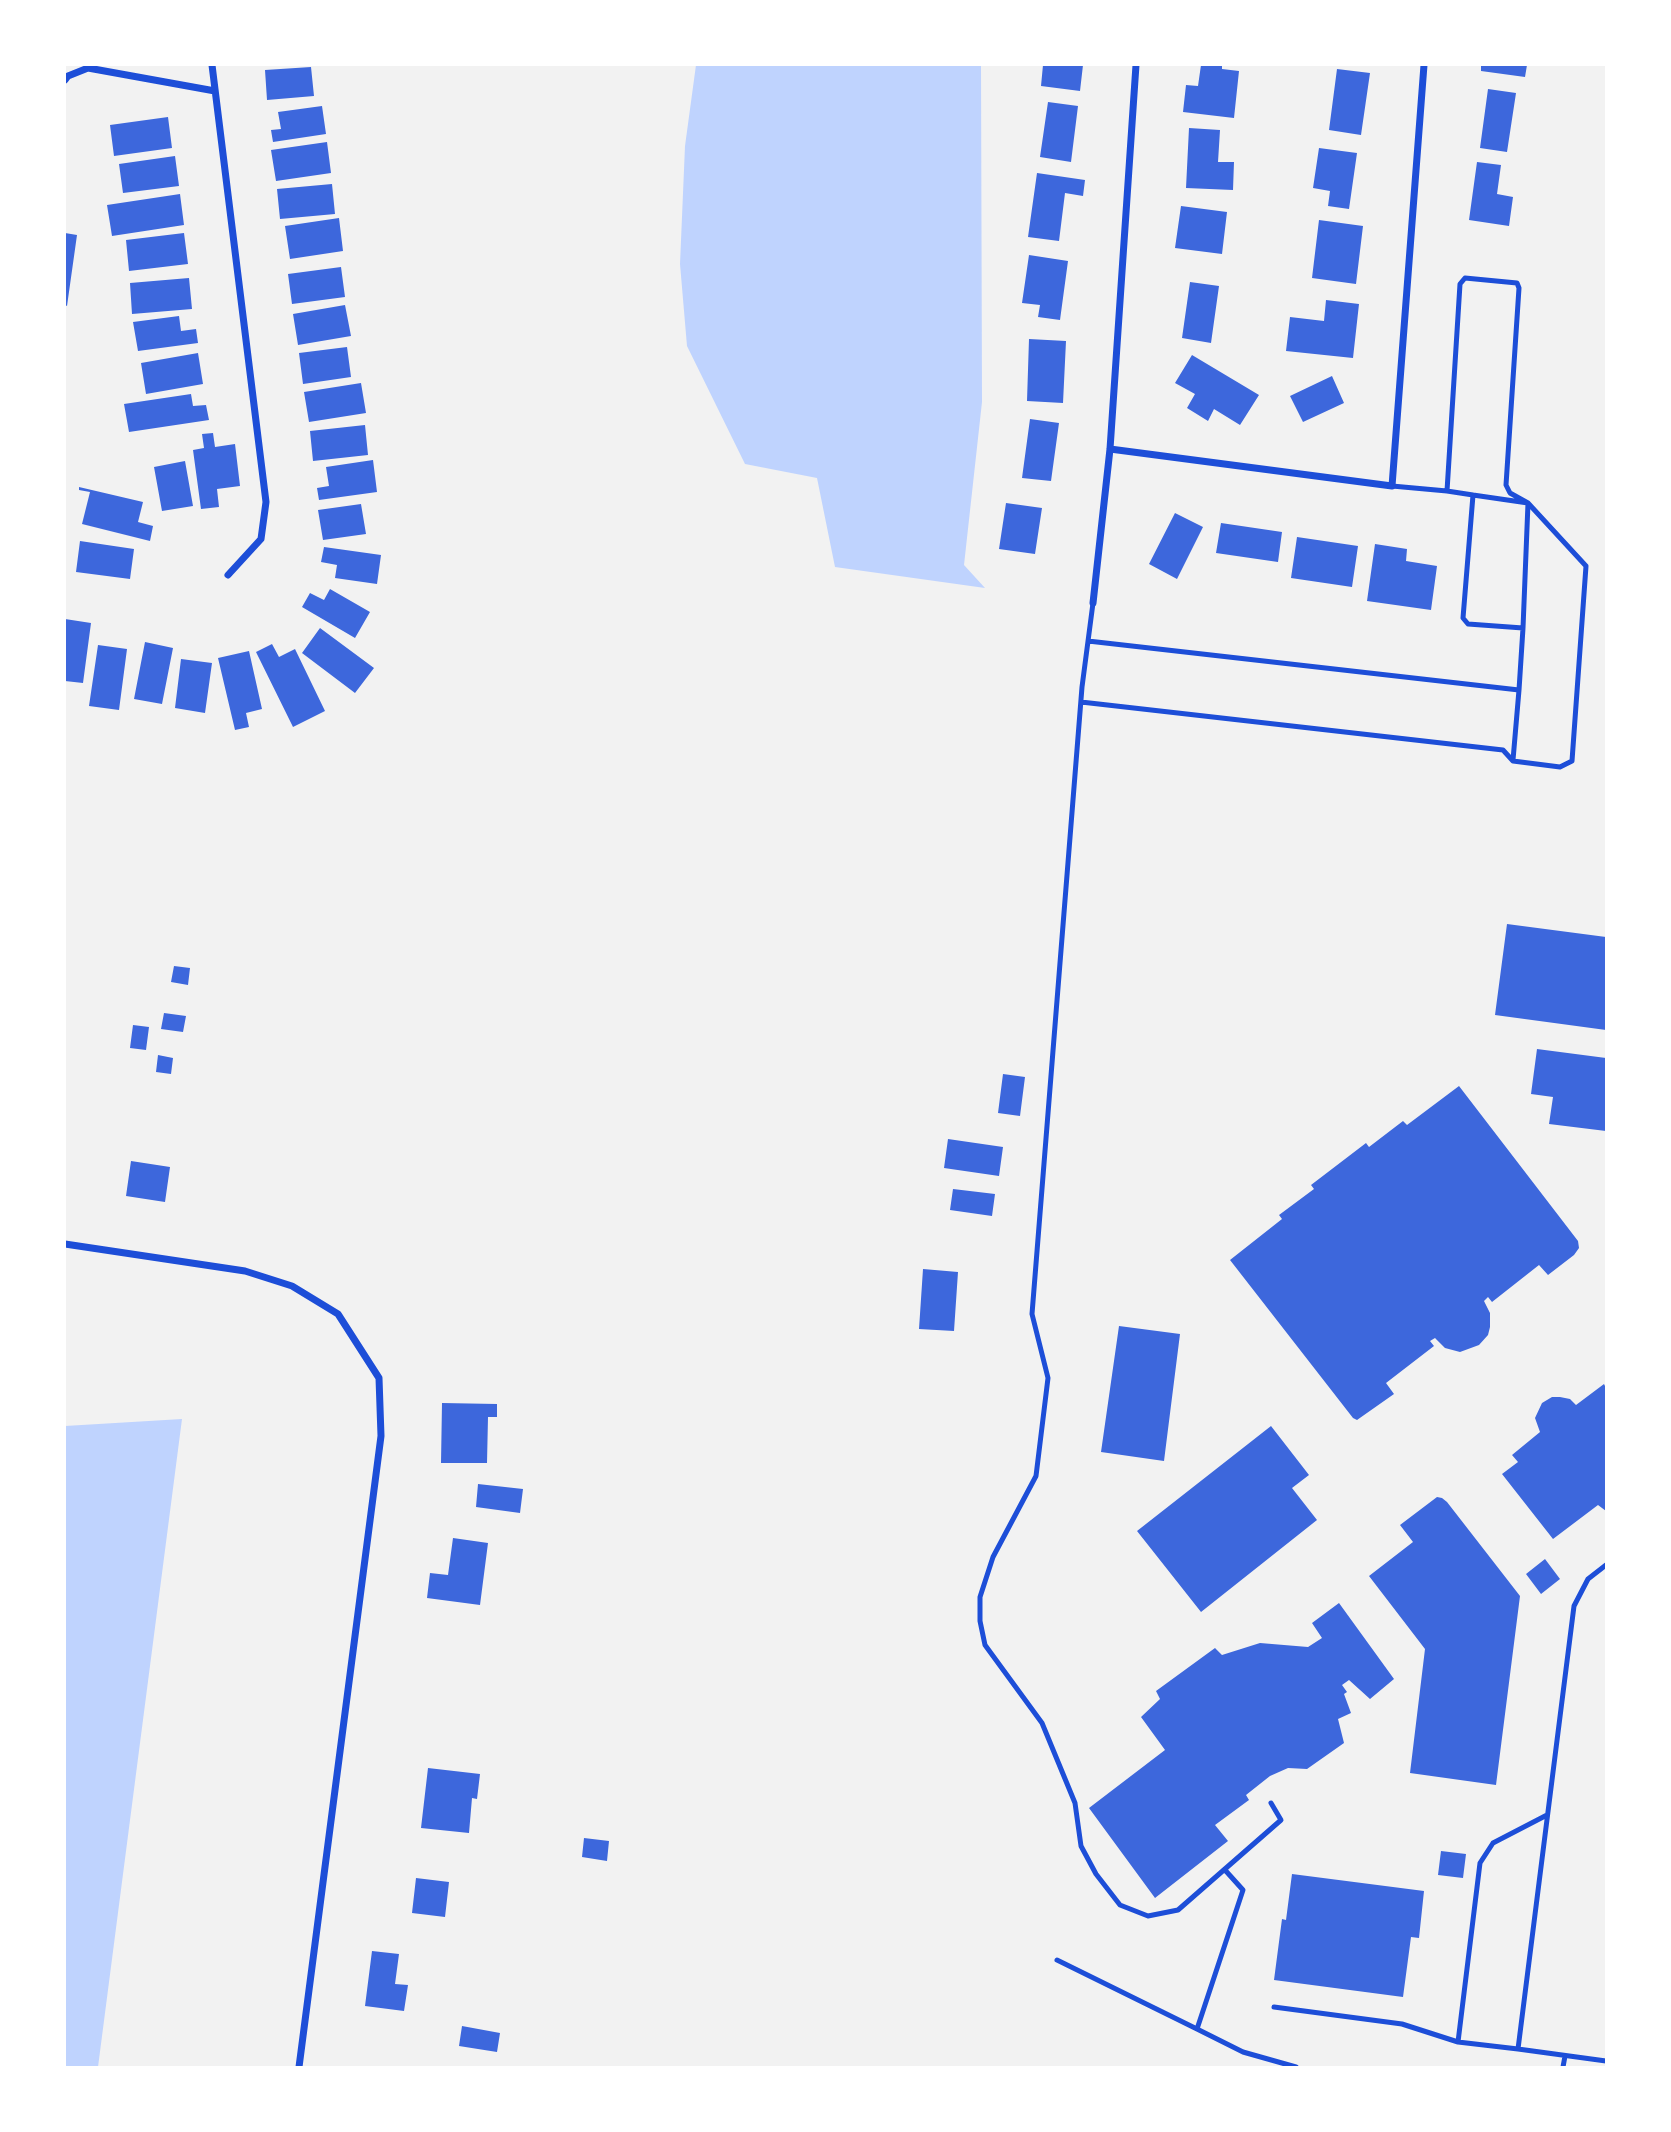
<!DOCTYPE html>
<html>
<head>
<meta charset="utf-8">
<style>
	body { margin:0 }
	#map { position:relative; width:1671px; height:2132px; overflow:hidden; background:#f2f2f2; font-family:"Fira Sans Condensed",sans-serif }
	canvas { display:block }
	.frame { position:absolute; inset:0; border:66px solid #fff; pointer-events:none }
</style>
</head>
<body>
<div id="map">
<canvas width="1671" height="2132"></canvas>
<div class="frame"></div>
</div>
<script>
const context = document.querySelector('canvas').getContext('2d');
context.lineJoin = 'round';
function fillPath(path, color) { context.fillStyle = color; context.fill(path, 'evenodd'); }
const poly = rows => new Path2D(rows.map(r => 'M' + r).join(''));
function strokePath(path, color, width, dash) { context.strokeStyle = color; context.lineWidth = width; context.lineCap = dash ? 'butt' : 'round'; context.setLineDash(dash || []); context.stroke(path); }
fillPath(poly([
	[696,65,981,65,982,402,964,565,985,588,835,567,817,478,745,464,687,346,680,264,685,146],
	[182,1419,98,2067,65,2067,65,1426]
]), '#bfd3fe');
fillPath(poly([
	[1043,65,1083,65,1080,91,1041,86],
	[1201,65,1222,65,1222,69,1239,71,1234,118,1183,112,1186,85,1198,86],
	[1481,65,1527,65,1525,77,1481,71],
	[311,67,314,96,267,100,265,70],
	[1337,69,1370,73,1361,135,1329,130],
	[1488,89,1516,93,1507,152,1480,148],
	[1048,102,1078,106,1071,162,1040,157],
	[322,106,326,134,273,142,271,130,281,129,278,112],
	[168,117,172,148,114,156,110,125],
	[1189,128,1220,130,1218,162,1234,162,1233,190,1186,188],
	[327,142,331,173,276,181,271,150],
	[1319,148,1357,153,1349,209,1328,206,1330,191,1313,188],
	[175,156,179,186,123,193,119,164],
	[1477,162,1501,165,1497,194,1513,197,1509,226,1469,220],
	[1037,173,1085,180,1083,196,1065,193,1059,241,1028,237],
	[332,184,335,214,280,219,277,189],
	[180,194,184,225,112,236,107,205],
	[1181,206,1227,212,1222,254,1175,248],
	[339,218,343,251,290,259,285,226],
	[1319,220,1363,226,1356,284,1312,278],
	[65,233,77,235,67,306,65,305],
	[184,233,188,264,129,271,126,240],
	[1029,255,1068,261,1060,320,1038,317,1040,305,1022,303],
	[341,267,345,297,292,304,288,274],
	[189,278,192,309,132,314,130,283],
	[1190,282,1219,286,1211,343,1182,338],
	[1326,300,1359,304,1353,358,1286,351,1290,317,1324,321],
	[345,305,351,336,298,345,293,314],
	[179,316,181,331,196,329,198,343,138,351,133,322],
	[1029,339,1066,341,1063,403,1027,401],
	[347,347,351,377,303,384,299,353],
	[198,353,203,384,146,394,141,363],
	[1192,355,1259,395,1240,425,1214,409,1208,421,1187,408,1195,394,1175,383],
	[1332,376,1344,403,1303,422,1290,396],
	[361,383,366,413,309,422,304,392],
	[191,394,193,406,206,405,209,420,129,432,124,404],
	[1030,419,1059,423,1051,481,1022,478],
	[365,425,368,455,313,461,310,431],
	[213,433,215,447,235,444,240,486,217,489,219,507,201,509,193,450,204,448,202,434],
	[373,460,377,492,319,500,317,488,329,486,326,467],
	[185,461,193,506,162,511,154,467],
	[79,487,143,502,138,522,153,526,150,541,82,524,90,492,79,490],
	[1006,503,1042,508,1035,554,999,549],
	[361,504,366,534,323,540,318,510],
	[1175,513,1203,527,1177,579,1149,564],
	[1221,523,1282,532,1278,562,1216,553],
	[1297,537,1358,546,1352,587,1291,578],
	[80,541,134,549,130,579,76,572],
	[1375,544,1407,549,1406,561,1437,566,1431,610,1367,601],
	[324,547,381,555,377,584,335,578,337,565,321,562],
	[330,589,370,612,355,638,302,607,310,593,324,600],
	[65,619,91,623,83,683,65,681],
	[320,628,374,668,355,693,302,653],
	[145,642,173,648,162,704,134,699],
	[272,644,279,657,295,649,325,711,293,727,256,652],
	[98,645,127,649,119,710,89,706],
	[249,651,262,709,246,713,249,727,235,730,218,658],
	[181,659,212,663,205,713,175,708],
	[1507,924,1606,937,1606,1030,1495,1015],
	[174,966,190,968,188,985,171,982],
	[164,1013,186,1016,183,1032,161,1029],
	[133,1025,149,1027,146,1050,130,1048],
	[1537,1049,1606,1058,1606,1131,1549,1124,1553,1097,1531,1094],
	[158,1055,173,1058,171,1074,156,1072],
	[1003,1074,1025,1077,1020,1116,998,1113],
	[1459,1086,1578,1241,1579,1248,1574,1255,1548,1275,1539,1265,1492,1302,1488,1297,1484,1301,1490,1313,1490,1327,1488,1335,1479,1345,1460,1352,1445,1348,1435,1338,1430,1341,1434,1346,1386,1383,1394,1394,1357,1420,1353,1418,1230,1260,1282,1219,1279,1215,1314,1189,1311,1185,1366,1143,1369,1147,1403,1121,1407,1125],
	[948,1139,1003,1147,999,1176,944,1168],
	[131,1161,170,1167,165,1202,126,1196],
	[953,1189,995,1194,992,1216,950,1210],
	[923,1269,958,1272,954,1331,919,1329],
	[1119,1326,1180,1334,1164,1461,1101,1452],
	[1604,1384,1606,1388,1606,1511,1598,1505,1553,1539,1502,1474,1518,1462,1512,1455,1540,1432,1535,1418,1542,1403,1552,1397,1560,1397,1570,1399,1576,1405],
	[442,1403,497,1404,497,1417,488,1417,487,1463,441,1463],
	[1271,1426,1309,1475,1292,1488,1317,1520,1201,1612,1137,1531],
	[478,1484,523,1489,520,1513,476,1507],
	[1437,1497,1442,1498,1447,1502,1520,1596,1496,1785,1410,1773,1425,1649,1369,1576,1413,1542,1400,1525],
	[453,1538,488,1543,480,1605,427,1598,430,1573,448,1575],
	[1545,1559,1560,1579,1541,1594,1526,1574],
	[1339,1603,1394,1679,1370,1699,1349,1680,1342,1685,1347,1692,1344,1694,1351,1713,1338,1719,1344,1743,1307,1769,1288,1768,1270,1776,1246,1795,1249,1800,1215,1825,1228,1841,1155,1898,1089,1808,1165,1750,1141,1717,1160,1699,1156,1691,1215,1648,1222,1655,1260,1643,1308,1647,1322,1638,1312,1623],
	[428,1768,480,1774,477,1799,472,1798,469,1833,421,1828],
	[584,1838,609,1841,607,1861,582,1857],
	[1441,1851,1466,1854,1463,1878,1438,1875],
	[1292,1874,1424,1891,1419,1938,1411,1937,1403,1997,1274,1980,1282,1919,1286,1920],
	[416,1878,449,1882,445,1917,412,1913],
	[372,1951,399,1954,395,1984,408,1985,404,2011,365,2006],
	[462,2026,500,2033,497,2052,459,2046]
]), '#3d67dc');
strokePath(poly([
	[1392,486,1447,491],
	[1473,495,1528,503,1523,628],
	[1093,603,1082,687,1032,1314,1048,1378,1036,1476,993,1557,980,1597,980,1621,985,1645,1042,1723,1075,1803,1081,1846,1096,1874,1120,1905,1148,1916,1178,1910,1281,1820,1271,1803],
	[1081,702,1503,750,1513,761,1560,767,1572,761,1586,566,1528,503,1510,493,1506,485,1519,288,1517,283,1465,278,1460,284,1447,491,1473,495,1463,618,1468,624,1523,628,1519,690,1088,641],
	[1513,760,1519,690],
	[1606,1565,1588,1579,1574,1606,1518,2049,1606,2061],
	[1057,1960,1197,2029,1243,1890,1225,1870],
	[1274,2007,1402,2024,1458,2042,1518,2049],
	[1197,2029,1243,2052,1296,2067],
	[1458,2042,1480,1863,1493,1843,1547,1815],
	[1563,2067,1565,2056]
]), '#1d4ed8', 5);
strokePath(poly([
	[212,65,266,502,261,539,228,575],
	[65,80,68,76,88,68,215,91],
	[1110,449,1392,486,1424,65],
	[1093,603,1110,449,1136,65],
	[65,1244,245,1271,292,1286,338,1314,379,1378,381,1436,299,2067]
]), '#1d4ed8', 7);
</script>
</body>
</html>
